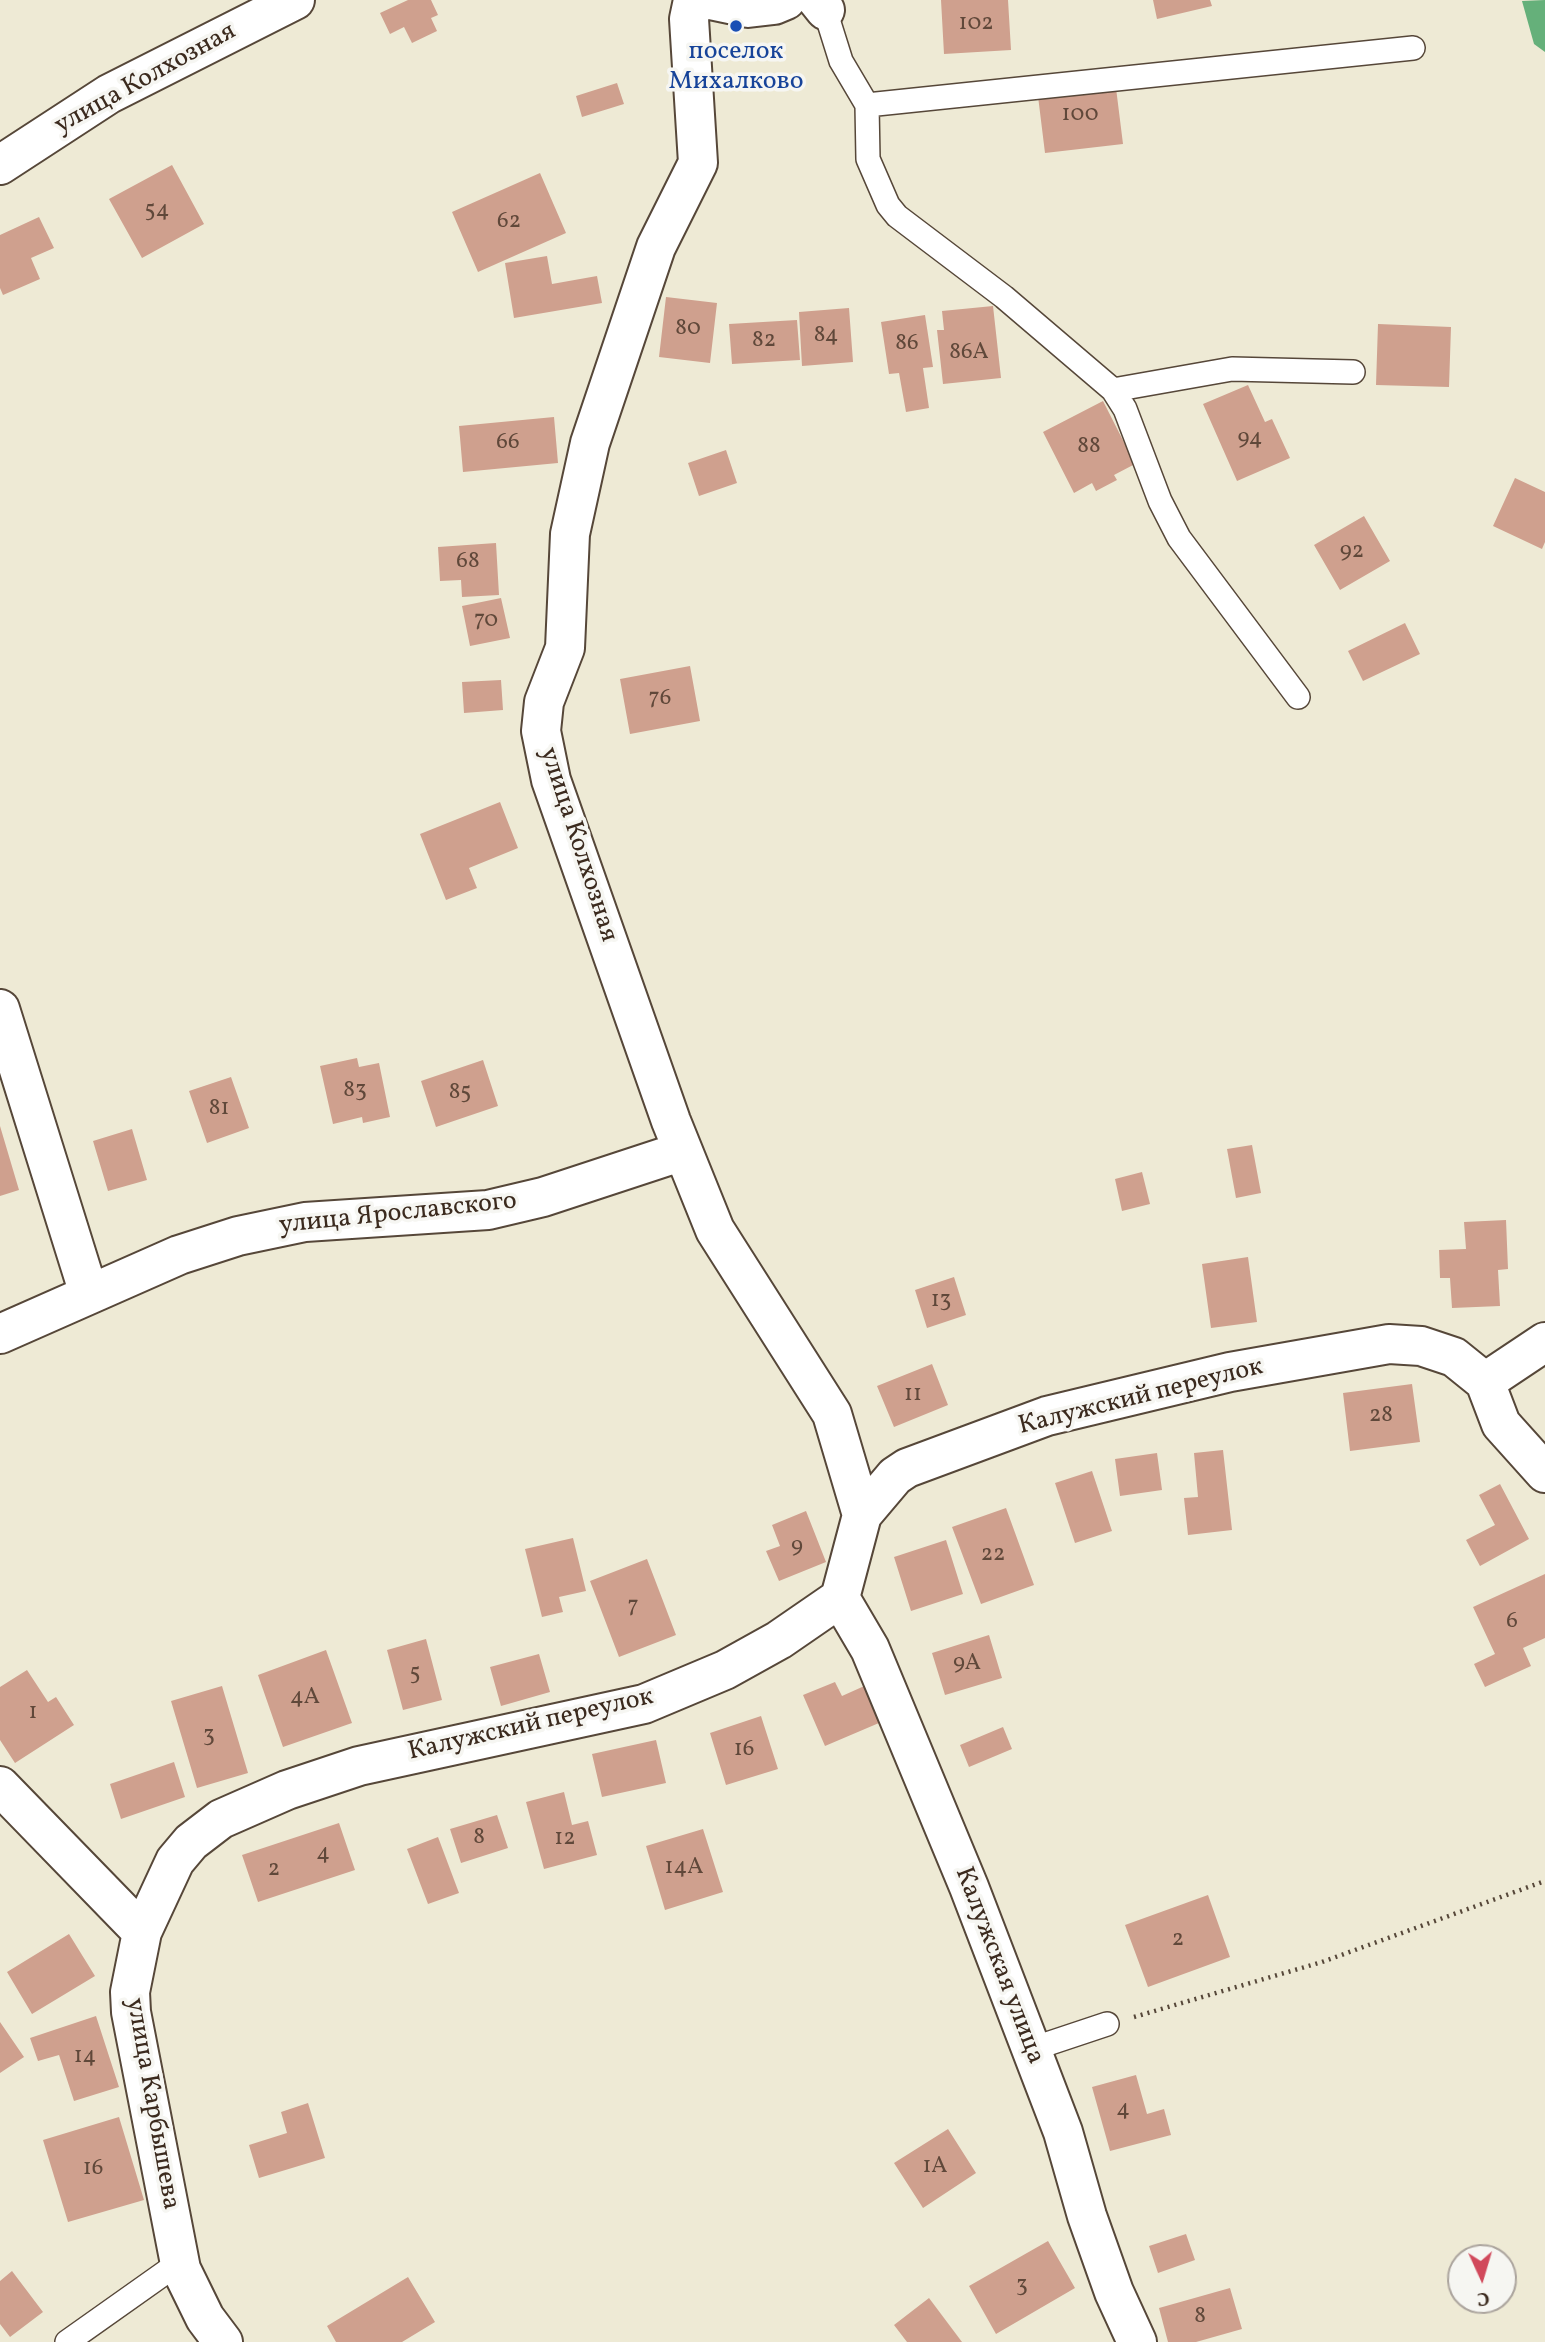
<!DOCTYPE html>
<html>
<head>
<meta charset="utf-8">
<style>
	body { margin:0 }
	#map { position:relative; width:1545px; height:2342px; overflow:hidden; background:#eeead5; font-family:Vollkorn,serif }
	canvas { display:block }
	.north { position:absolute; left:1447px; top:2244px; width:70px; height:70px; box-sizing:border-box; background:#f6f6f2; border:2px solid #aba49d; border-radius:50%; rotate:176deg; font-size:19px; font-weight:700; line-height:28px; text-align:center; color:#3b2a1e }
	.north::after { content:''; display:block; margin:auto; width:24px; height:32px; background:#d1495b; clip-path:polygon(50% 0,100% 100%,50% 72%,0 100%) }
</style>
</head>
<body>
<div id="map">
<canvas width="1545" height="2342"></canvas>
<div class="north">С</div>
</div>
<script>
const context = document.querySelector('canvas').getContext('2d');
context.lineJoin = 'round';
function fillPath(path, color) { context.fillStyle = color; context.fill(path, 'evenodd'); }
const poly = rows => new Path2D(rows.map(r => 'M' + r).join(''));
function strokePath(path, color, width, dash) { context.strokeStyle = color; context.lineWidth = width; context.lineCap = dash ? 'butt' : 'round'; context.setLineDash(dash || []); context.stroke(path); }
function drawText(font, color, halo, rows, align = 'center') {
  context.font = font + ' Vollkorn,serif'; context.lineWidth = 7; context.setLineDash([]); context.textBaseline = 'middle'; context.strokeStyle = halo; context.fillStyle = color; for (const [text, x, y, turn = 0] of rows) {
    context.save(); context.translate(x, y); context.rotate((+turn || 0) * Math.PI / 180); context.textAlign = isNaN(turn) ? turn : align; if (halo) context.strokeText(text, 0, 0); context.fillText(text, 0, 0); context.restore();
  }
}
fillPath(poly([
	[1545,0,1545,52,1534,44,1522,1]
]), '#65b07a');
fillPath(poly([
	[408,0,431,0,438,15,431,18,437,31,412,43,404,27,390,34,380,13],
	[941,0,1008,0,1011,50,944,54],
	[1153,0,1210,0,1212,6,1157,19],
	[1115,80,1123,144,1045,153,1037,88],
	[617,83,624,104,582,117,576,96],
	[172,165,204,224,142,258,109,199],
	[540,173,566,233,478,272,452,212],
	[39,217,54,248,31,258,40,279,3,295,0,288,0,235],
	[547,256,552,284,597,276,602,303,514,318,505,263],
	[666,297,717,303,710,363,659,357],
	[993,306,1001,378,943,384,937,330,944,330,942,311],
	[849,308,853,362,802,366,799,312],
	[925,315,933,367,923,368,929,408,906,412,899,373,889,374,881,322],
	[797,320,800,360,732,364,729,324],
	[1378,324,1451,327,1449,387,1376,385],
	[1248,385,1265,422,1272,419,1290,458,1237,481,1203,404],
	[1103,401,1135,464,1114,475,1117,480,1096,491,1092,483,1074,493,1043,432],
	[554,417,558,463,463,472,459,426],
	[726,450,737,483,699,496,688,463],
	[1515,478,1545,492,1545,542,1542,549,1493,526],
	[1364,516,1390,561,1340,590,1314,545],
	[496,543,499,595,462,597,461,580,440,581,438,547],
	[501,598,510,638,470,646,462,606],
	[1405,623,1420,654,1363,681,1348,651],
	[690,666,700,721,630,734,620,679],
	[501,680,503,710,464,713,462,682],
	[500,802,518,848,469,868,477,888,446,900,420,834],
	[357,1058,359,1067,379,1063,390,1117,363,1123,362,1117,333,1124,320,1066],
	[483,1060,498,1106,436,1127,421,1081],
	[231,1077,249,1128,207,1143,189,1091],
	[0,1126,19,1190,0,1196],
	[132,1129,147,1180,108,1191,93,1141],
	[1252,1145,1261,1193,1236,1198,1227,1149],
	[1142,1172,1150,1204,1122,1211,1115,1179],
	[1506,1220,1508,1269,1498,1270,1500,1306,1452,1308,1450,1278,1440,1278,1439,1250,1466,1249,1464,1222],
	[1248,1257,1257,1322,1211,1328,1202,1264],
	[954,1277,966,1315,927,1328,915,1290],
	[932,1364,948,1405,894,1427,877,1386],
	[1412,1384,1420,1442,1350,1451,1343,1393],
	[1223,1450,1232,1530,1188,1535,1184,1498,1198,1497,1194,1453],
	[1157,1453,1162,1490,1120,1496,1115,1459],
	[1092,1471,1112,1531,1075,1543,1055,1483],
	[1500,1484,1529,1539,1480,1566,1466,1540,1495,1525,1479,1495],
	[1006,1508,1034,1585,981,1604,952,1527],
	[806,1511,826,1562,779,1581,766,1551,780,1546,772,1525],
	[573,1538,586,1591,559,1597,563,1612,542,1617,525,1549],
	[946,1540,963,1594,911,1611,894,1557],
	[647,1559,676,1635,619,1657,590,1581],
	[1545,1574,1545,1638,1523,1648,1531,1666,1485,1687,1474,1664,1495,1654,1473,1607],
	[989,1635,1002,1678,945,1695,932,1653],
	[426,1639,442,1700,403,1710,387,1650],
	[326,1650,352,1723,283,1747,258,1675],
	[539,1654,550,1692,501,1706,490,1667],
	[27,1670,48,1702,56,1697,74,1725,15,1763,0,1740,0,1687],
	[835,1682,842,1696,871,1683,886,1720,825,1746,803,1695],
	[222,1686,248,1773,197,1788,171,1701],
	[761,1716,778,1769,726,1785,710,1733],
	[1003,1727,1012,1749,969,1767,960,1745],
	[656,1740,666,1783,602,1797,592,1754],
	[174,1762,185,1797,121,1819,110,1784],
	[564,1792,572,1825,588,1821,597,1855,544,1869,526,1802],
	[497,1815,508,1848,461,1863,450,1829],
	[339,1823,355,1870,258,1902,242,1855],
	[703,1829,723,1892,665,1910,646,1846],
	[438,1837,459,1893,428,1904,407,1849],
	[1208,1895,1230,1957,1148,1987,1125,1925],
	[69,1934,95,1976,32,2014,7,1972],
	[96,2016,119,2087,74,2101,59,2055,38,2061,30,2038],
	[0,2022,24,2057,0,2073],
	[1136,2075,1147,2114,1164,2109,1171,2135,1110,2151,1092,2087],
	[308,2103,325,2158,259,2178,249,2145,287,2133,281,2112],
	[119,2117,144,2200,68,2222,43,2140],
	[948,2129,976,2173,923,2208,894,2163],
	[1186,2234,1195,2260,1158,2273,1149,2246],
	[1048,2241,1075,2288,996,2334,969,2286],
	[12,2271,43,2312,10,2337,0,2324,0,2281],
	[408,2277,435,2322,402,2342,336,2342,327,2326],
	[1230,2288,1242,2329,1196,2342,1168,2342,1159,2308],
	[929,2298,962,2342,907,2342,894,2325]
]), '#cfa08e');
const service = poly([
	[825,10,841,61,867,105,868,159,888,205,897,216,1004,297,1113,390,1125,409,1160,501,1179,538,1298,697],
	[867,105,1413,48],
	[1113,390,1232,369,1353,372],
	[1029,2050,1107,2024],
	[67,2342,180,2262]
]);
const minor = poly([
	[693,0,689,19,698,163,656,247,590,443,570,534,565,648,544,702,541,731,551,780,671,1121,715,1230,832,1414,862,1515],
	[710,0,748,8,774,5,786,0],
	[817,0,825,10],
	[0,165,109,94,295,0],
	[0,1009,89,1294],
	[0,1334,179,1255,238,1236,305,1222,488,1210,543,1197,683,1151],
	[1485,1382,1545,1342],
	[840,1598,870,1649,969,1887,1063,2132,1087,2216,1114,2292,1137,2342],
	[0,1786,142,1932],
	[223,2342,205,2318,181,2269,131,2012,130,1992,142,1932,175,1861,191,1842,221,1819,287,1790,359,1766,644,1704,725,1670,779,1640,840,1598,862,1515,895,1476,907,1468,1047,1416,1230,1372,1389,1344,1421,1346,1454,1357,1485,1382,1501,1424,1545,1473]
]);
strokePath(service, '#564739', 26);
strokePath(minor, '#564739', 42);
strokePath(poly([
	[1134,2017,1322,1962,1545,1881]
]), '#564739', 4.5, [2, 5]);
strokePath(service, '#fff', 23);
strokePath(minor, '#fff', 38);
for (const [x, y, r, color] of [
	[736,26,7,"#1a4fb4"]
]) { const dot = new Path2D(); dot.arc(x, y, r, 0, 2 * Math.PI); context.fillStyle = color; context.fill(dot); strokePath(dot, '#f6f6f2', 2.5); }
drawText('23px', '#60483a', null, [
	["102",976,25],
	["100",1080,116],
	["54",157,212],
	["62",509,223],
	["80",688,330],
	["84",826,337],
	["82",764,342],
	["86",907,345],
	["86А",969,354],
	["94",1250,440],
	["66",508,444],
	["88",1089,448],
	["92",1352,553],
	["68",468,563],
	["70",486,622],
	["76",660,700],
	["83",355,1092],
	["85",460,1094],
	["81",219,1110],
	["13",941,1302],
	["11",913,1396],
	["28",1381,1417],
	["9",797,1548],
	["22",993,1556],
	["7",633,1608],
	["6",1512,1623],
	["9А",967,1665],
	["5",415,1675],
	["4А",305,1699],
	["1",33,1714],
	["3",209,1737],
	["16",744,1751],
	["8",479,1839],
	["12",565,1840],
	["4",323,1855],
	["14А",684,1869],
	["2",274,1871],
	["2",1178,1941],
	["14",85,2058],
	["4",1123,2111],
	["1А",935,2168],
	["16",93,2170],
	["3",1022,2287],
	["8",1200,2318]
]);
drawText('26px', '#164399', '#f6f6f2', [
	["поселок",736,53],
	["Михалково",736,83]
]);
drawText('26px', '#3b2a1e', '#f6f6f2', [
	["улица Колхозная",146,80,-29],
	["улица Колхозная",577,845,72],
	["улица Ярославского",398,1215,-6],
	["Калужский переулок",1141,1398,-14],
	["Калужский переулок",531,1726,-13],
	["Калужская улица",998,1966,69],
	["улица Карбышева",151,2104,80]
]);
</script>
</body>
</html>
